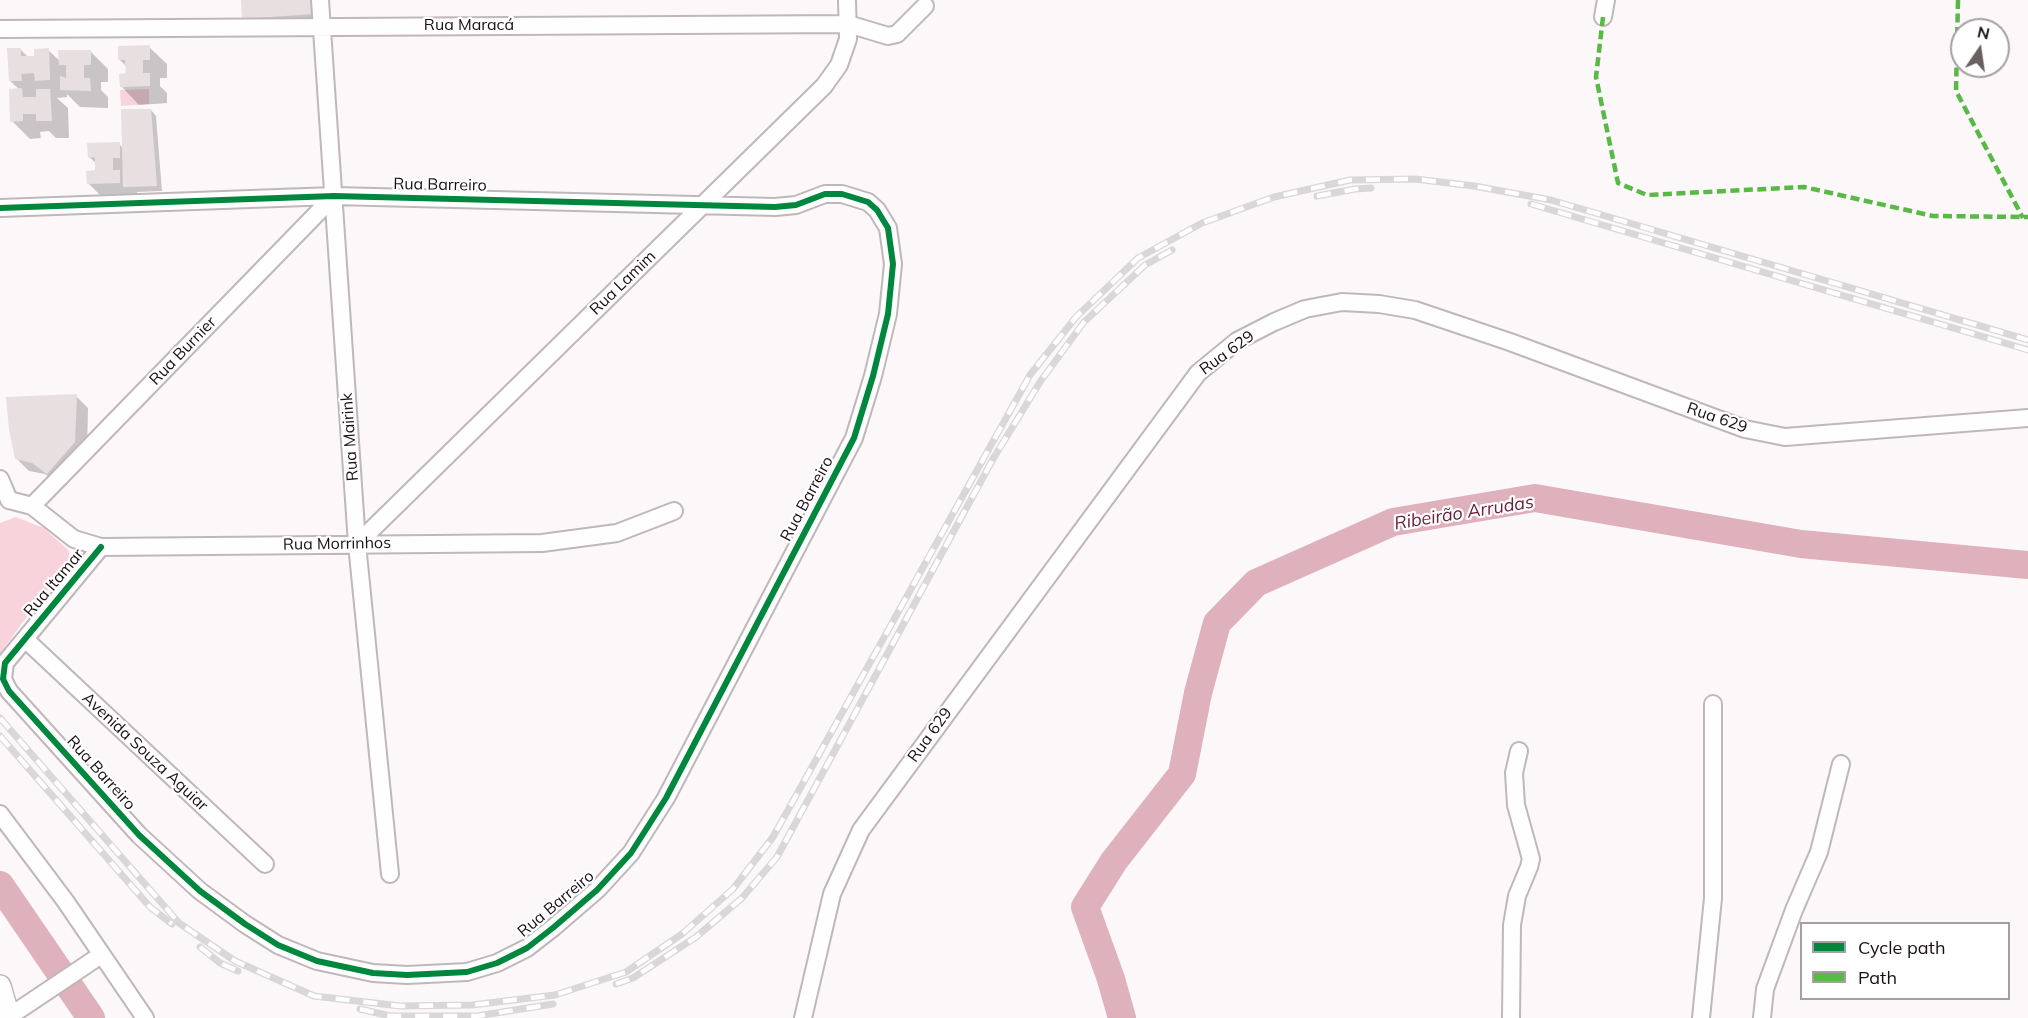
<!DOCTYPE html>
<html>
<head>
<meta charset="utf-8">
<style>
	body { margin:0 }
	#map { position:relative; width:2028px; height:1018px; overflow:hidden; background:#fcf7f8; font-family:Mulish,sans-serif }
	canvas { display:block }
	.legend { position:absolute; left:1800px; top:922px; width:210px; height:78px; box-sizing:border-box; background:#fff; border:2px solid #a49fa0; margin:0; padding:8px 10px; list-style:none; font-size:18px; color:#1b0f12 }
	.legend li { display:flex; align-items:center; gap:12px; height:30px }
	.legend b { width:30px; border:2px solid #a49fa0 }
	.north { position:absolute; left:1950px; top:18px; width:60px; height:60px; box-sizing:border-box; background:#fff; border:2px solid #a49fa0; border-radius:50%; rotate:13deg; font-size:16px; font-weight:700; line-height:24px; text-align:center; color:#1b0f12 }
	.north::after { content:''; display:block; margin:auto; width:21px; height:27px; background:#6a6062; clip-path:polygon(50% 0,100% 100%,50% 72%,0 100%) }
</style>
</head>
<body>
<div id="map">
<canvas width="2028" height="1018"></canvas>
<ul class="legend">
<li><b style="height:8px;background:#00873e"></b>Cycle path</li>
<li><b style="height:8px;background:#58b947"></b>Path</li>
</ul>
<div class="north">N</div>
</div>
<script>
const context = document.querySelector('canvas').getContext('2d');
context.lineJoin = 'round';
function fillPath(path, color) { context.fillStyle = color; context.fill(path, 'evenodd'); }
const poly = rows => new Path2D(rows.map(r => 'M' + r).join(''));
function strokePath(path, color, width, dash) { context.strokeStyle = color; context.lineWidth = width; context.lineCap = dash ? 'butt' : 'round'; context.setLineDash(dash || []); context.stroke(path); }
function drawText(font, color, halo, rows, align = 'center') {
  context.font = font + ' Mulish,sans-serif'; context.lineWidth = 4.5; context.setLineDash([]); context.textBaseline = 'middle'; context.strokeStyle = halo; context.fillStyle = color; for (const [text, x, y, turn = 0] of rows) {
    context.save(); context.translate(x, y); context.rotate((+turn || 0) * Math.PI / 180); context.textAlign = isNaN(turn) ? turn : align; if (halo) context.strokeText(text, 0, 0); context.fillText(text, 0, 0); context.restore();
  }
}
fillPath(poly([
	[149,89,149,104,121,106,120,90],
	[16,517,44,528,69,551,70,566,40,598,0,654,0,523]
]), '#f8d3dc');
fillPath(poly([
	[242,0,315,0,317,19,249,24,243,19],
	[149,47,167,64,167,78,160,78,160,86,167,93,167,103,139,105,122,87,127,74,127,67,120,60],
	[20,49,29,58,36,57,48,50,60,61,90,51,108,69,108,82,101,82,101,90,108,97,108,108,80,107,67,94,67,97,57,98,68,108,69,138,56,138,49,131,40,132,41,138,30,139,12,121,20,90,10,81],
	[151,110,156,116,162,191,137,192,137,201,106,201,88,183,97,172,97,164,89,157,119,144,124,149],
	[76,396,88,408,87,455,60,485,45,474,29,471,16,458]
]), '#0003');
strokePath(poly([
	[0,885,91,1018],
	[1122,1018,1111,979,1085,907,1114,861,1182,774,1198,693,1217,623,1256,583,1393,522,1535,498,1801,544,2028,565]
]), '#deb1bc', 28);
fillPath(poly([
	[241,0,311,0,312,14,242,19],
	[150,45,150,60,143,60,143,73,150,73,150,86,120,87,119,74,126,73,125,60,118,60,118,46],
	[7,48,21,48,21,56,34,56,34,49,49,48,50,80,35,81,34,73,21,74,22,81,9,81],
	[58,50,91,50,91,65,84,65,84,78,90,78,91,91,60,90,60,76,66,78,66,65,59,65],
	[22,88,23,97,36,97,36,89,50,89,52,121,36,121,36,114,23,114,23,121,10,122,9,89],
	[121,109,151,109,157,186,123,187],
	[120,142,120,158,113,158,113,170,120,170,120,183,87,184,86,171,95,170,95,157,88,158,87,143],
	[77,394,75,442,47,474,32,463,15,459,9,430,6,397]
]), '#e8dfe1');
const minor = poly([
	[320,0,357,544,390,874],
	[1603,17,1606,0],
	[0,29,848,24,888,36,897,34,925,6],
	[0,208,334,196,775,207,796,205,825,194,842,194,868,202,877,210,888,228,893,264,888,314,873,376,854,438,666,798,631,853,597,890,554,927,527,948,497,963,467,972,407,975,373,973,317,961,278,945,245,924,200,891,139,835,9,691,3,679,5,663,101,547],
	[0,479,9,500],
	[9,500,32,506,74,539,101,547,542,543,617,533,674,511],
	[32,506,334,196],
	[357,544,824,86,839,65,848,39,847,0],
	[25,639,265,864],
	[0,814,66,902,145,1018],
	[7,1018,101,955],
	[803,1018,832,894,861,830,1198,373,1237,341,1274,322,1305,309,1342,302,1379,304,1415,310,1510,342,1745,429,1785,437,2028,418],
	[1511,1018,1512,925,1517,896,1529,867,1531,859,1516,805,1514,773,1519,751],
	[1701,1018,1713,898,1713,704],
	[1762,1018,1765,989,1794,910,1819,852,1841,764]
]);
const major = poly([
	[0,986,9,1017]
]);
strokePath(minor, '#c0b7b9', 20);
strokePath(major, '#c0b7b9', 24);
strokePath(minor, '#fffefe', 16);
strokePath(major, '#fffefe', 21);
const rail = poly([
	[1317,196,1355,189,1371,188],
	[1531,204,2028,350],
	[0,718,179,923,235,961,314,996,400,1006,472,1005,555,995,626,972,682,934,733,889,773,837,1030,375,1076,317,1138,258,1202,223,1274,197,1350,180,1415,179,1474,186,1551,200,2028,340],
	[0,736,150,907,172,924],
	[200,947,220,963,238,971],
	[616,984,633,978,696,937,742,898,777,857,993,459,1040,382,1084,322,1145,265,1172,250],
	[360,1009,390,1016,477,1016,553,1004]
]);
strokePath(rail, '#d9d7d8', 7);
strokePath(rail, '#fff', 4.5, [14]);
strokePath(poly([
	[1958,0,1956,91,2023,218],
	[1603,17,1596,77,1618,183,1647,195,1804,187,1933,216,2028,217]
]), '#58b947', 4.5, [9, 4.5]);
strokePath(poly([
	[0,208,334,196,775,207,796,205,825,194,842,194,868,202,877,210,888,228,893,264,888,314,873,376,854,438,666,798,631,853,597,890,554,927,527,948,497,963,467,972,407,975,373,973,317,961,278,945,245,924,200,891,139,835,9,691,3,679,5,663,101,547]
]), '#00873e', 6);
drawText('16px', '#1b0f12', '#fff', [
	["Rua Maracá",469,25],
	["Rua Barreiro",440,185,1],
	["Rua Lamim",623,283,-44],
	["Rua Burnier",183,351,-46],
	["Rua 629",1227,353,-36],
	["Rua 629",1717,418,19],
	["Rua Mairink",350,437,-94],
	["Rua Barreiro",807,499,-62],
	["Rua Morrinhos",337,544,-1],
	["Rua Itamar",54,583,-50],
	["Rua 629",930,735,-54],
	["Avenida Souza Aguiar",145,752,43],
	["Rua Barreiro",101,773,48],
	["Rua Barreiro",556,904,-40]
]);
drawText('italic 18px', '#6c213c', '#fff', [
	["Ribeirão Arrudas",1464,513,-9]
]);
</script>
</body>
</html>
